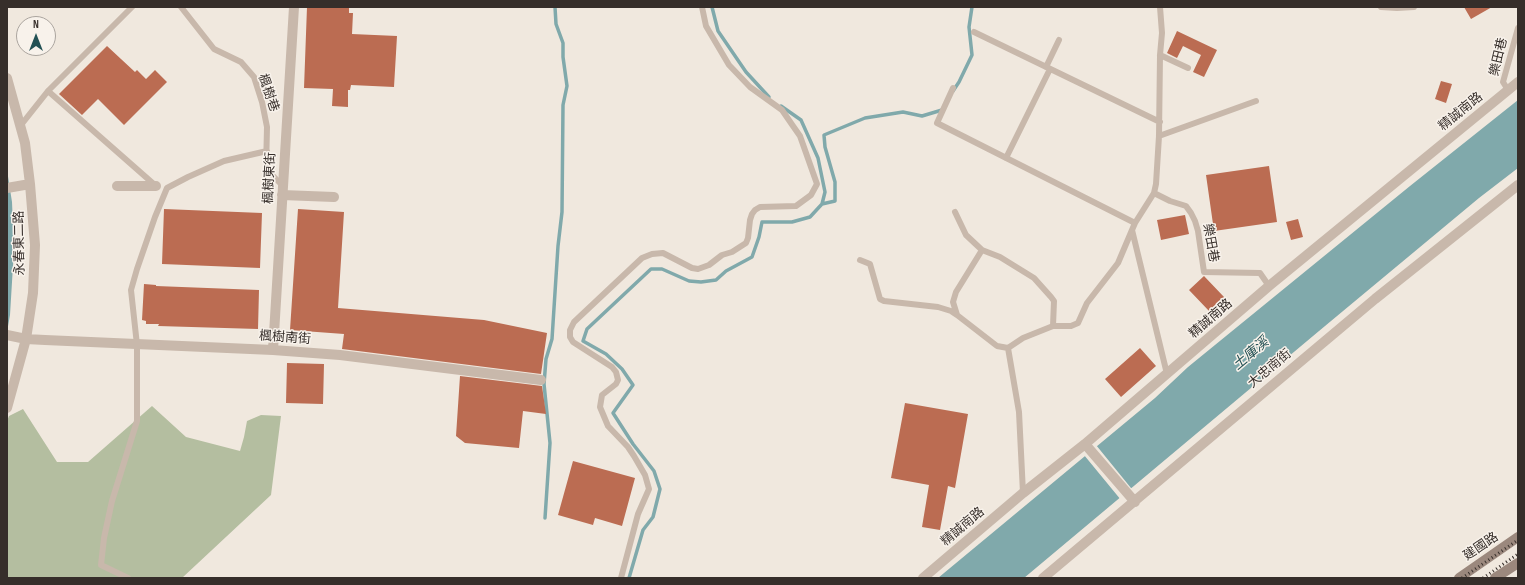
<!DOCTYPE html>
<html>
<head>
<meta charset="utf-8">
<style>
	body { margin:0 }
	#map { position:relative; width:1525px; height:585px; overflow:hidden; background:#f0e8de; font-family:"Sofia Sans Condensed",sans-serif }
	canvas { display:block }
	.frame { position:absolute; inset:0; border:8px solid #362e2a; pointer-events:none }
	.north { position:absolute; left:16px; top:16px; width:40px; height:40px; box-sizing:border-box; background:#f8f2eb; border:1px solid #aaa49e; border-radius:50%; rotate:0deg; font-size:11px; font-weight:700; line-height:16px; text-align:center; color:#362e2a }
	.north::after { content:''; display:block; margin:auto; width:14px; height:18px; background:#235154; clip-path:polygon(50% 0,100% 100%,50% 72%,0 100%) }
</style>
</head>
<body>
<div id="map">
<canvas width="1525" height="585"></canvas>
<div class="frame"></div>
<div class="north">N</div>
</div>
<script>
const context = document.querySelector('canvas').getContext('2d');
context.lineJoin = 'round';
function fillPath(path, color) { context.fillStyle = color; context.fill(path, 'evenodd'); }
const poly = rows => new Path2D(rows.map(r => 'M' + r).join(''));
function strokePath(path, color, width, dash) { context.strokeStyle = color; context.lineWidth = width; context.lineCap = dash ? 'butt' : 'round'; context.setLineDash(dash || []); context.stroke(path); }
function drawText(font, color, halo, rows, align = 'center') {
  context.font = font + ' "Sofia Sans Condensed","Noto Sans TC",sans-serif'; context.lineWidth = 3; context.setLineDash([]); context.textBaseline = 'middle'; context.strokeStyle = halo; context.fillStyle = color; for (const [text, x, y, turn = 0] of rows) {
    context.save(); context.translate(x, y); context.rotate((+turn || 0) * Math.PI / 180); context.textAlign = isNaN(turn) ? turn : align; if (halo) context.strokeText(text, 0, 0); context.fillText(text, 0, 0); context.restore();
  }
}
fillPath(poly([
	[152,406,186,437,240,451,244,437,247,421,261,415,281,416,271,495,182,578,7,578,7,421,9,416,23,409,57,462,88,462]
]), '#b4bea0');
fillPath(poly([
	[1518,100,1518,168,1479,198,1319,331,1024,578,938,578,1155,398,1188,367,1410,186],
	[7,170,12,202,14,249,10,315,7,332]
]), '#80a9ab');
fillPath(poly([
	[1096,445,1131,488,1135,488,1121,500,1084,455]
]), '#f0e8de');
strokePath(poly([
	[712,7,718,31,746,72,769,97],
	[953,91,959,82,972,55,969,27,972,7],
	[822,204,835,201,835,182,825,147,824,135,865,118,903,112,922,116,942,110,943,108],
	[545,518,550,443,544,384,546,359,552,339,558,246,562,212,563,105,567,86,563,57,563,43,556,24,555,7],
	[629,578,643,530,653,517,660,489,654,471,633,444,613,413,633,385,622,369,606,354,583,341,587,329,651,269,662,269,689,281,701,282,716,280,726,271,752,257,759,237,762,222,792,222,810,217,822,204,825,192,818,158,801,120,781,106]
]), '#80a9ab', 3.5);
fillPath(poly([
	[307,7,349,7,349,13,353,13,352,34,397,36,394,87,351,85,350,90,348,90,348,107,332,106,333,89,304,88],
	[1464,7,1492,7,1471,19],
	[1177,31,1217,50,1204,77,1193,72,1201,55,1183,46,1177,58,1167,53],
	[107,46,135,72,137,70,146,79,155,70,167,82,124,125,98,99,82,115,59,94],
	[1441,81,1452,84,1446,103,1435,99],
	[1269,166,1277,222,1214,231,1206,175],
	[164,209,262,213,260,268,162,264],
	[298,209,344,212,338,308,484,320,547,333,541,374,342,349,344,334,290,330],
	[1185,215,1189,234,1161,240,1157,220],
	[1298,219,1303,237,1291,240,1286,222],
	[1204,276,1224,297,1209,311,1189,290],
	[144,284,156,285,156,286,259,290,258,329,158,326,159,324,146,324,146,321,142,320],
	[1140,348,1156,366,1121,397,1105,379],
	[287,363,324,364,323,404,286,403],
	[460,376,542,386,546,414,523,411,519,448,465,443,456,436],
	[905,403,968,414,955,488,948,486,940,530,922,527,929,485,891,478],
	[573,461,635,478,622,526,595,518,593,525,558,515]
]), '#bb6c52');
strokePath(poly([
	[181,7,214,49,241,62,254,77,262,102,267,127,266,169,283,186],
	[1160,7,1162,33,1160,55,1159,136,1156,184,1154,193,1135,223,1132,230,1167,374],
	[1381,7,1397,8,1414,7],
	[974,32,1160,122],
	[1160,55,1188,68],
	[1046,67,1059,40],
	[953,88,937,123,1135,223],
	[1508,90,1503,82,1518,28],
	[48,91,156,186],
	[21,125,48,91,132,7],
	[1159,136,1256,101],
	[1006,158,1050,69],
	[1154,193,1170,201,1186,206,1191,213,1195,221,1198,231,1204,272,1260,273,1269,286],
	[955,212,966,235,982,250,1000,257,1034,278,1051,297,1054,301,1053,326],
	[982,250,956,292,953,302,957,315,997,346,1008,348,1019,412,1023,493],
	[860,260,870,264,880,299,884,301,938,307,951,311,957,315],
	[1008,348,1023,338,1053,326,1071,326,1078,323,1087,303,1118,263,1132,230],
	[128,578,101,565,104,538,112,501,137,421,137,345,131,290,137,269,155,217,167,188,188,177,224,161,267,151],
	[621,578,638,514,649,489,645,475,634,456,628,447,608,426,600,407,602,395,616,384,618,380,616,372,612,367,573,342,570,337,570,330,574,322,642,258,652,254,663,253,692,268,698,269,709,265,722,255,732,252,746,243,748,238,750,220,752,214,755,210,760,207,796,206,811,195,817,184,800,136,793,126,782,110,750,87,729,65,706,26,702,7]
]), '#c8b8ab', 6);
strokePath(poly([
	[7,78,25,143,30,184,35,245,33,293,26,339,7,408],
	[117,186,156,186],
	[7,188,30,184],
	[282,195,334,197],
	[7,335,26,339,45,340,273,350,340,355,541,380],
	[273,350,294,7],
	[1085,444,1135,502],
	[923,578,1023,493,1085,444,1269,286,1518,82],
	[1043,578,1375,299,1518,185]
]), '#c8b8ab', 10);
strokePath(poly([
	[1459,578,1518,537],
	[1495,578,1518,563]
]), '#9b887d', 10);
strokePath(poly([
	[1462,578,1518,540],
	[1483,578,1518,554]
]), '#362e2a', 3, [1, 3]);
drawText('13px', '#362e2a', '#f8f2eb', [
	["樂田巷",1499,57,-77],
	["楓樹巷",268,93,71],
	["精誠南路",1461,112,-39],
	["楓樹東街",270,178,-87],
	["永春東二路",20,243,-91],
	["樂田巷",1210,243,80],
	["精誠南路",1211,319,-41],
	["楓樹南街",285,338,4],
	["大忠南街",1270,369,-40],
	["精誠南路",963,527,-40],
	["建國路",1481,547,-34]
]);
drawText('italic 14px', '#235154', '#f8f2eb', [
	["土庫溪",1251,354,-40]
]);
</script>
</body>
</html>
